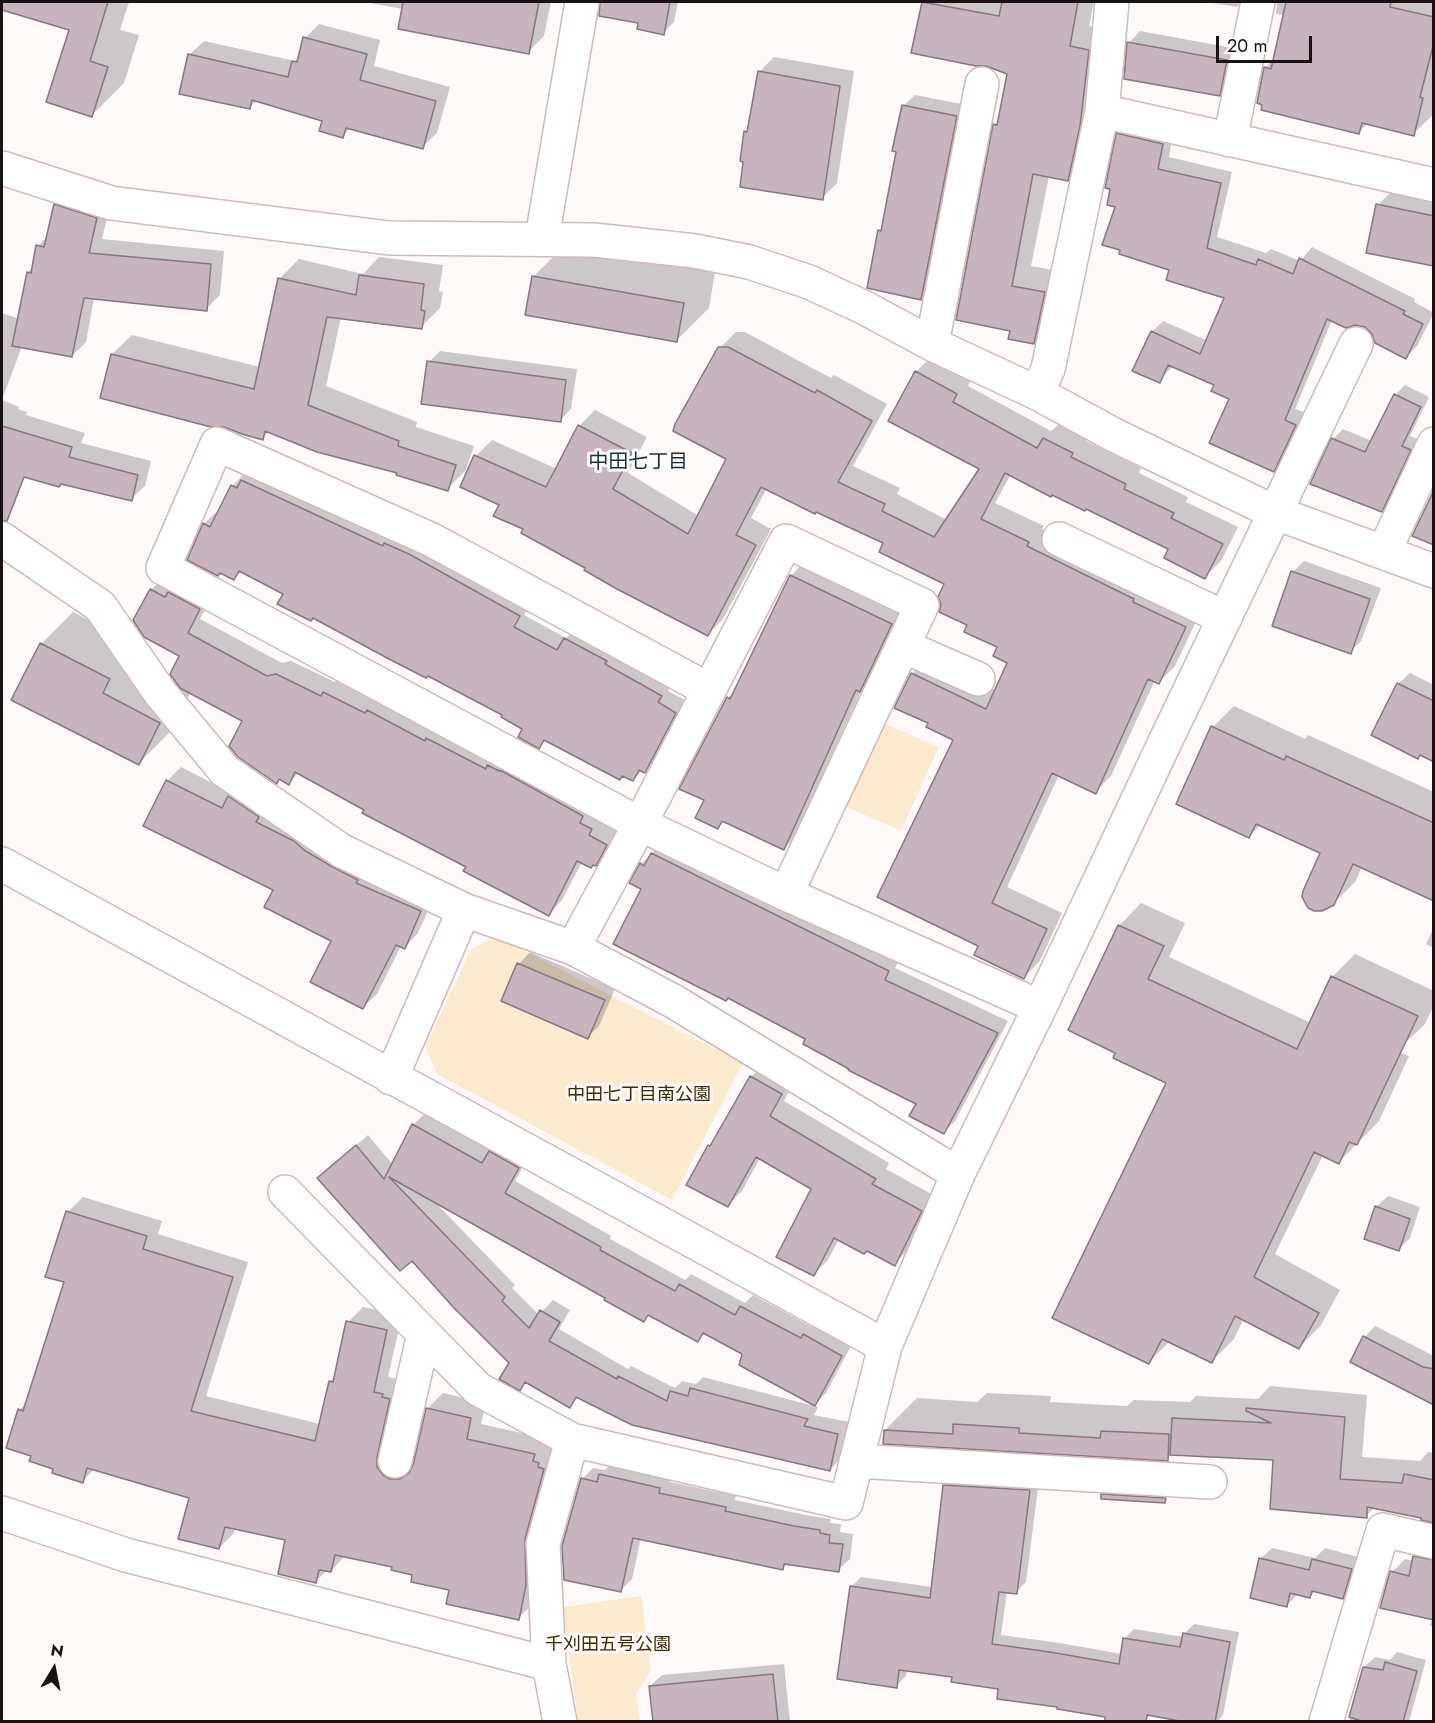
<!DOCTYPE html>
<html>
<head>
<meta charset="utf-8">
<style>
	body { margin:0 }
	#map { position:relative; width:1435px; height:1723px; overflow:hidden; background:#fff9fa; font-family:Jost,sans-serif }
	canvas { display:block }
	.frame { position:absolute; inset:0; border:3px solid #1a1212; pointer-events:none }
	.north { position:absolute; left:24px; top:1639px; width:60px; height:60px; -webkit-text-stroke:4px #fff9fa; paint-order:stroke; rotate:10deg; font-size:16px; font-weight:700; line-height:24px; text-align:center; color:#1a1212 }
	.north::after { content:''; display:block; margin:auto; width:21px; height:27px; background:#1a1212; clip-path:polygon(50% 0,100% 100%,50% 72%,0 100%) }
	.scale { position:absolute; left:1216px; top:36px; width:96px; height:27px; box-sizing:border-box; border:3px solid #1a1212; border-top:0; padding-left:8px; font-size:18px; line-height:21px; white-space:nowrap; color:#1a1212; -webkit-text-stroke:4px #fff9fa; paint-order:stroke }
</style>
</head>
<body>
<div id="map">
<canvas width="1435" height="1723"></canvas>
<div class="frame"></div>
<div class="north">N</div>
<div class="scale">20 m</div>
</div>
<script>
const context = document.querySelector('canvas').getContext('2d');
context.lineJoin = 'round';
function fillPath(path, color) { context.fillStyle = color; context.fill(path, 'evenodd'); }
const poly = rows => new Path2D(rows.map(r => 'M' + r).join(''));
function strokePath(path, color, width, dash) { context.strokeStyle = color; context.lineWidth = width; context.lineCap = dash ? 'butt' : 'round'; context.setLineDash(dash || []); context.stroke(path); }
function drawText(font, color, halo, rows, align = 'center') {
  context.font = font + ' Jost,"Noto Sans JP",sans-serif'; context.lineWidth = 6; context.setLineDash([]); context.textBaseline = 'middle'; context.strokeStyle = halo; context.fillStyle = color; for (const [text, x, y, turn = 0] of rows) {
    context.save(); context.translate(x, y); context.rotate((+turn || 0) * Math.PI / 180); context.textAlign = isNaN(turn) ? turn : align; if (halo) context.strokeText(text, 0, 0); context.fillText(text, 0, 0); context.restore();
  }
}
fillPath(poly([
	[877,720,939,747,901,831,840,804],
	[495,936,743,1063,672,1200,437,1074,425,1047,471,950],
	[641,1596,651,1671,636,1694,640,1721,578,1721,563,1607]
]), '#fceacf');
fillPath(poly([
	[21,2,129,2,120,30,139,35,124,83,92,115,70,29,18,13],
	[364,2,551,2,544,36,528,52,403,9],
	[617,2,678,2,674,22,663,33,639,22,614,17],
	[923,2,1094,2,1089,26,1108,29,1088,159,1068,179,1049,176,1031,266,1064,272,1054,322,1034,343,1012,329,995,125,1000,120,1009,73,986,64,913,52],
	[1206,2,1243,2,1237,7],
	[1277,2,1434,2,1434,114,1413,134,1368,123,1359,132,1265,68,1274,59,1285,15,1276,14],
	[319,24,380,40,374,66,450,87,437,133,422,147,351,127,343,136,324,120,257,100,249,108,189,55,204,41,295,61,300,55,305,38],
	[1140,31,1238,49,1231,83,1219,95,1129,43],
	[774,57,854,71,837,183,822,198,746,132,750,128,759,72],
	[915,95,967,105,932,287,921,299,879,231,884,226,898,151,903,106],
	[1129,123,1173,133,1169,157,1232,172,1217,237,1266,253,1271,249,1300,261,1312,247,1415,299,1414,302,1434,313,1417,346,1406,357,1365,326,1332,320,1295,409,1307,413,1285,459,1274,470,1231,398,1215,384,1173,366,1159,381,1152,332,1163,321,1208,341,1226,298,1171,269,1117,206,1118,134],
	[1394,189,1434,197,1434,265,1378,205],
	[69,191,110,205,102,239,224,251,220,295,206,309,94,298,86,342,72,356,22,346,2,400,19,407,18,409,27,412,26,415,85,433,81,443,151,461,145,486,131,499,2,461,2,313,19,319,28,273,33,267,38,246,48,236,56,205],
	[565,245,715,272,709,308,677,340,533,277],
	[379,257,443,265,439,291,443,292,440,308,421,327,341,317,326,386,417,422,416,427,474,446,466,470,447,489,269,431,262,438,224,425,102,397,112,354,132,335,260,367,280,278,299,259,363,274],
	[736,332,745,332,831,378,834,375,887,404,853,466,900,488,897,494,947,520,981,469,916,372,932,356,972,377,968,386,1051,431,1060,423,1088,437,1086,441,1141,468,1139,473,1188,497,1186,502,1238,527,1221,561,1205,577,1170,549,1086,507,1011,474,995,503,1044,526,1042,529,1201,611,1175,666,1159,682,1155,680,1111,776,1095,792,1059,775,1007,887,1062,913,1040,961,1024,977,980,945,955,739,930,722,912,674,928,658,996,690,1009,662,999,646,969,624,946,584,885,542,767,488,751,518,771,529,723,619,707,635,587,568,525,528,501,504,462,486,476,456,492,440,557,469,579,426,595,410,647,437,628,473,699,516,728,458,720,348],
	[440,351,577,369,571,409,560,420,429,362],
	[1405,385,1429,397,1410,436,1419,440,1391,501,1381,511,1333,439,1343,429,1372,441,1395,395],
	[254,470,530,604,524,615,566,638,577,627,672,684,668,691,687,701,656,760,633,779,546,740,539,747,524,728,504,715,285,594,242,571,234,579,204,524,215,513,218,514,232,486,243,475,247,476],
	[1304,561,1381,588,1361,641,1350,652,1293,572],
	[802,564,903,612,871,679,862,689,795,837,784,848,724,821,718,827,728,698,736,690,791,576],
	[165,576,213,595,200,619,282,663,291,661,335,682,338,679,620,831,609,851,596,864,582,862,562,900,549,914,299,772,289,783,244,720,191,692,171,731,139,763,41,644,73,612,141,647,134,661,180,685,181,655,151,590],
	[1410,673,1434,685,1434,760,1421,754,1398,684],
	[1234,706,1305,739,1308,735,1434,792,1434,899,1362,867,1355,882,1329,908,1315,910,1322,853,1261,825,1249,836,1213,727],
	[181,767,434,897,418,933,405,947,401,946,377,994,363,1007,333,941,275,890,167,781],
	[663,842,900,959,895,968,1008,1021,955,1121,944,1132,918,1103,808,1038,643,888,641,864],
	[1141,903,1185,923,1169,957,1311,1023,1332,977,1355,954,1434,991,1434,1005,1425,1024,1402,1046,1380,1045,1409,1056,1379,1121,1339,1162,1323,1155,1275,1254,1340,1290,1321,1325,1299,1348,1244,1318,1234,1339,1212,1361,1170,1341,1149,1362,1168,1082,1117,1052,1119,926],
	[1434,927,1434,948,1426,944],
	[530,952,615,989,599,1026,588,1037,519,964],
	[765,1063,795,1079,784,1101,889,1163,886,1169,935,1196,909,1249,894,1264,867,1249,839,1239,828,1260,814,1274,813,1188,760,1158,742,1191,728,1205,709,1146,716,1139,751,1077],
	[425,1113,491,1151,501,1141,529,1156,515,1181,611,1236,610,1239,685,1280,691,1274,745,1303,753,1295,812,1327,815,1324,852,1344,826,1393,815,1404,744,1353,706,1333,698,1340,649,1314,643,1320,607,1298,435,1202,515,1285,512,1288,539,1315,553,1300,570,1310,559,1329,628,1369,631,1366,675,1388,682,1381,696,1384,703,1377,818,1407,814,1415,849,1422,841,1458,830,1470,579,1397,570,1406,527,1381,520,1389,511,1362,412,1259,319,1178,368,1135,393,1165,413,1125],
	[1388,1196,1420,1207,1410,1238,1398,1250,1376,1207],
	[83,1197,162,1221,158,1234,248,1262,206,1396,320,1424,330,1382,336,1376,348,1322,363,1307,402,1315,388,1377,397,1379,406,1464,415,1464,428,1408,443,1393,486,1403,481,1424,549,1439,547,1446,553,1448,534,1603,518,1618,393,1565,346,1555,331,1571,327,1570,316,1581,287,1539,235,1528,234,1533,219,1548,190,1497,95,1469,82,1481,33,1455,19,1410,28,1402,66,1281,68,1212],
	[1375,1326,1434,1356,1434,1403,1365,1337],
	[1270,1386,1367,1395,1362,1457,1420,1461,1428,1452,1434,1453,1434,1519,1375,1507,1366,1516,1275,1459,1173,1453,1167,1459,885,1430,917,1398,977,1402,987,1393,1051,1396,1050,1402,1127,1406,1134,1400,1190,1402,1196,1396,1258,1399],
	[612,1463,671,1477,670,1482,736,1496,735,1500,806,1515,831,1519,830,1523,841,1524,840,1532,853,1534,850,1559,838,1570,788,1563,782,1569,641,1538,632,1579,620,1591,582,1479,593,1468,605,1470],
	[955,1476,1039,1481,1026,1582,1016,1592,1007,1591,1001,1635,1060,1643,1122,1654,1124,1639,1134,1629,1184,1637,1184,1634,1194,1624,1239,1632,1223,1715,1217,1722,1193,1722,1151,1714,1146,1718,1107,1716,1059,1705,1000,1687,953,1676,907,1669,906,1676,896,1686,851,1587,861,1577,932,1587,945,1486],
	[1272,1548,1315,1558,1325,1548,1362,1558,1354,1586,1343,1597,1316,1590,1309,1597,1298,1594,1287,1605,1260,1559],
	[1427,1548,1434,1550,1434,1626,1430,1626,1432,1618,1392,1572,1405,1559,1414,1561],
	[1397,1652,1426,1660,1409,1722,1349,1722,1364,1667,1375,1657,1390,1660],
	[784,1664,790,1722,654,1722,650,1686,662,1675]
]), '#0003');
const building = poly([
	[2,2,108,2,90,61,108,67,92,117,46,102,69,30,2,10,2,2],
	[403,2,539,2,529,54,398,29,403,2],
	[600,2,670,2,664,35,637,29,638,23,599,16,600,2],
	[922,2,999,16,1002,2,1078,2,1070,46,1089,50,1080,126,1068,181,1033,174,1012,286,1045,292,1034,344,1008,339,1010,331,956,320,993,124,997,125,1007,74,986,66,976,66,911,53,922,2],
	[1286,2,1391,2,1390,7,1434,17,1434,42,1420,97,1423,98,1414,136,1362,123,1359,134,1261,110,1262,105,1257,103,1264,67,1271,69,1286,2],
	[303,37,367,54,360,80,436,101,423,149,346,128,343,138,319,131,322,121,252,100,250,109,179,94,188,54,288,77,292,61,297,62,303,37],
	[1127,42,1227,60,1220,96,1124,79,1127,42],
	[758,71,840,86,823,200,740,187,743,162,740,161,744,131,747,132,758,71],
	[902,105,957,116,921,300,867,288,878,230,881,231,896,152,892,151,902,105],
	[1116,133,1163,144,1158,169,1221,183,1207,248,1256,265,1258,259,1293,274,1299,258,1405,311,1403,314,1423,324,1406,359,1375,343,1372,334,1365,327,1355,325,1346,328,1327,319,1285,420,1296,425,1274,472,1209,443,1229,399,1211,391,1214,385,1168,365,1160,383,1132,371,1151,331,1200,354,1224,298,1166,280,1169,270,1119,254,1120,250,1102,245,1115,207,1107,205,1110,189,1105,188,1116,133],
	[54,204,97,218,89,253,211,264,207,311,84,298,72,357,12,346,27,272,31,273,36,245,44,247,54,204],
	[1376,204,1434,216,1434,266,1366,253,1376,204],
	[359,275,424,284,421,310,425,311,422,329,327,317,308,405,399,441,398,446,456,465,448,491,396,475,397,473,317,452,265,431,263,440,242,434,224,427,211,427,100,398,111,354,254,389,278,278,356,295,359,275],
	[532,276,684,303,677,342,525,315,532,276],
	[718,347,728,347,815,393,817,390,872,421,838,482,885,504,882,511,934,537,979,469,888,421,915,371,957,394,953,402,1037,448,1043,438,1073,453,1071,457,1126,484,1124,489,1174,513,1171,518,1223,544,1205,579,1164,558,1168,549,1086,509,1085,511,1052,495,1051,497,1005,473,981,519,1029,542,1027,546,1134,599,1133,602,1186,627,1159,684,1148,679,1096,794,1052,773,992,903,1047,929,1024,979,974,955,978,946,877,897,953,740,926,727,928,723,894,708,911,673,986,709,1007,663,993,656,997,647,964,632,967,625,939,612,941,604,938,597,944,584,879,552,883,543,816,512,815,514,761,487,736,535,756,545,708,636,615,588,584,570,585,568,521,533,523,529,493,516,499,505,460,487,474,455,546,487,578,425,632,453,613,489,688,534,726,459,673,431,675,424,718,347],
	[427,361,566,380,561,422,421,404,427,361],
	[1394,394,1421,407,1402,446,1411,450,1382,512,1310,484,1331,438,1365,452,1394,394],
	[2,426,72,447,69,457,138,475,132,501,61,484,59,487,24,477,7,521,2,521,2,426],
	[241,480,383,546,384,543,409,554,520,616,514,627,557,650,564,638,607,661,605,664,662,696,658,702,676,713,645,773,639,770,633,781,622,776,620,780,544,740,539,749,518,737,522,729,501,717,502,715,428,676,426,678,389,659,313,618,311,621,277,604,283,594,239,571,234,580,220,573,218,576,187,560,203,523,210,527,231,485,237,488,241,480],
	[1434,490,1434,545,1412,536,1434,490],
	[1291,571,1370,599,1351,654,1272,626,1291,571],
	[790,575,892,624,860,692,856,690,784,850,722,821,718,829,695,818,704,800,679,789,727,697,730,699,790,575],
	[150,589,165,597,168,592,200,609,188,633,267,676,276,674,321,696,323,692,365,713,367,710,425,741,426,738,486,769,487,765,499,771,500,770,583,816,580,823,592,829,589,835,607,845,596,866,593,865,591,868,577,861,549,916,463,871,466,867,362,813,364,810,295,772,289,785,279,779,277,784,238,757,229,746,242,721,180,688,170,674,179,656,144,637,133,620,150,589],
	[40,643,110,679,103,693,160,723,139,765,11,700,40,643],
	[1397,683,1434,701,1434,762,1420,755,1418,759,1371,735,1397,683],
	[1211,726,1284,760,1286,756,1434,823,1434,901,1353,864,1334,905,1322,911,1314,911,1308,908,1302,897,1303,891,1320,853,1256,824,1249,838,1176,804,1211,726],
	[166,780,222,808,228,796,259,817,256,822,294,841,304,850,331,866,358,880,356,883,421,911,405,949,396,945,363,1009,310,982,331,941,264,907,273,890,143,826,166,780],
	[651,853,889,971,885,980,998,1033,944,1134,909,1116,916,1104,848,1070,849,1069,803,1044,805,1039,728,998,726,1001,613,944,641,889,629,883,640,863,644,866,651,853],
	[1118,925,1164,946,1148,979,1297,1049,1331,976,1418,1016,1357,1145,1349,1142,1339,1164,1314,1152,1254,1277,1319,1313,1299,1349,1235,1316,1212,1363,1162,1339,1149,1364,1052,1318,1166,1083,1113,1058,1115,1053,1068,1030,1118,925],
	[517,963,605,1000,588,1039,501,1001,517,963],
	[750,1076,782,1094,770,1116,876,1179,872,1184,922,1211,895,1266,867,1251,864,1254,834,1238,814,1276,776,1257,811,1189,756,1157,728,1207,686,1185,708,1145,710,1146,750,1076],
	[412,1124,482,1163,489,1151,519,1168,505,1193,601,1247,600,1250,675,1291,679,1284,735,1315,740,1306,801,1338,803,1334,842,1356,815,1406,739,1365,742,1354,703,1333,698,1342,648,1315,644,1322,604,1300,605,1298,389,1177,505,1297,502,1301,529,1328,540,1310,560,1322,549,1341,617,1379,618,1376,667,1401,670,1391,688,1396,690,1388,808,1419,804,1426,838,1434,830,1471,632,1425,576,1397,570,1408,525,1382,520,1391,499,1379,509,1363,454,1308,412,1261,400,1271,317,1178,356,1145,384,1179,412,1124],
	[1375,1206,1410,1219,1399,1251,1364,1239,1375,1206],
	[66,1211,147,1236,143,1249,233,1277,191,1411,315,1441,329,1381,333,1382,346,1321,387,1330,374,1392,383,1394,382,1397,390,1399,377,1457,377,1467,383,1475,390,1479,400,1479,409,1473,413,1465,426,1408,471,1418,467,1439,535,1454,533,1461,539,1463,538,1467,544,1469,525,1539,526,1585,519,1620,446,1604,449,1590,411,1582,412,1575,391,1570,392,1567,335,1555,331,1572,319,1570,316,1583,278,1574,285,1540,225,1527,219,1549,178,1539,189,1498,87,1468,83,1483,52,1473,53,1469,29,1461,31,1456,6,1448,18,1409,23,1411,64,1282,45,1277,66,1211],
	[1363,1336,1423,1367,1434,1369,1434,1405,1350,1362,1363,1336],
	[1246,1408,1345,1417,1340,1479,1402,1483,1404,1474,1434,1480,1434,1523,1421,1520,1421,1518,1367,1507,1367,1518,1270,1509,1273,1460,1170,1455,1172,1418,1271,1423,1246,1411,1246,1408],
	[953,1424,1019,1428,1019,1433,1100,1438,1101,1431,1169,1434,1168,1461,883,1444,884,1430,953,1434,953,1424],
	[599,1474,660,1488,659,1493,726,1507,725,1511,794,1526,820,1530,820,1533,830,1535,829,1543,843,1544,839,1572,784,1564,783,1570,633,1538,621,1592,564,1580,562,1546,581,1478,597,1482,599,1474],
	[943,1485,1030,1490,1017,1594,999,1592,992,1644,1050,1652,1119,1664,1123,1638,1180,1647,1183,1633,1230,1642,1215,1722,1185,1722,1147,1715,1146,1722,1105,1722,1105,1717,1057,1709,1057,1707,997,1699,998,1689,951,1682,952,1677,899,1670,897,1688,837,1679,850,1586,930,1598,943,1485],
	[1101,1494,1166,1498,1165,1503,1101,1499,1101,1494],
	[1413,1556,1434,1560,1434,1620,1380,1608,1390,1571,1409,1576,1413,1556],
	[1259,1558,1309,1570,1312,1559,1352,1569,1343,1599,1312,1591,1310,1598,1290,1593,1287,1607,1250,1598,1259,1558],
	[1385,1662,1417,1671,1403,1722,1365,1722,1349,1717,1363,1667,1383,1670,1385,1662],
	[773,1674,778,1722,653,1722,649,1686,773,1674]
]);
fillPath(building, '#c8b4bf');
strokePath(building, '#87757f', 1.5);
const minor = poly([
	[1102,111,1434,185],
	[1230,140,1258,2],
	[2,168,111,203,389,238,594,240,695,251,749,262,809,282,863,307,932,344,1037,393,1116,436,1276,513,1434,571],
	[542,238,582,2],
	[932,344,982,84],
	[1037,393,1048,369,1102,111,1112,2],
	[2,539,100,606,161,694,225,771,342,851,464,910,573,948,673,1001,958,1174],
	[1059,539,1225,618],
	[1384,552,1434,444],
	[903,646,978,679],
	[709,690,432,540,217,444,163,568,640,824,786,894,1040,1007],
	[2,864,885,1346],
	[573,948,640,824,786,541,922,605,786,894],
	[391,1078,464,910],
	[285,1192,478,1389,572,1440,846,1503,885,1346,958,1174,1040,1007,1165,742,1356,344],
	[395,1461,424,1334],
	[856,1461,1210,1482],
	[2,1513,126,1555,549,1664],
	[560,1722,549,1664,543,1544,572,1440],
	[1326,1722,1383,1530,1434,1542]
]);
strokePath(minor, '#d1b9ba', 36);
strokePath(minor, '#fff', 33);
drawText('18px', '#422b00', '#fff9fa', [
	["中田七丁目南公園",639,1096],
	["千刈田五号公園",608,1646]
]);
drawText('20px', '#12323b', '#fff9fa', [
	["中田七丁目",638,463]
]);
</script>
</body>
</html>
